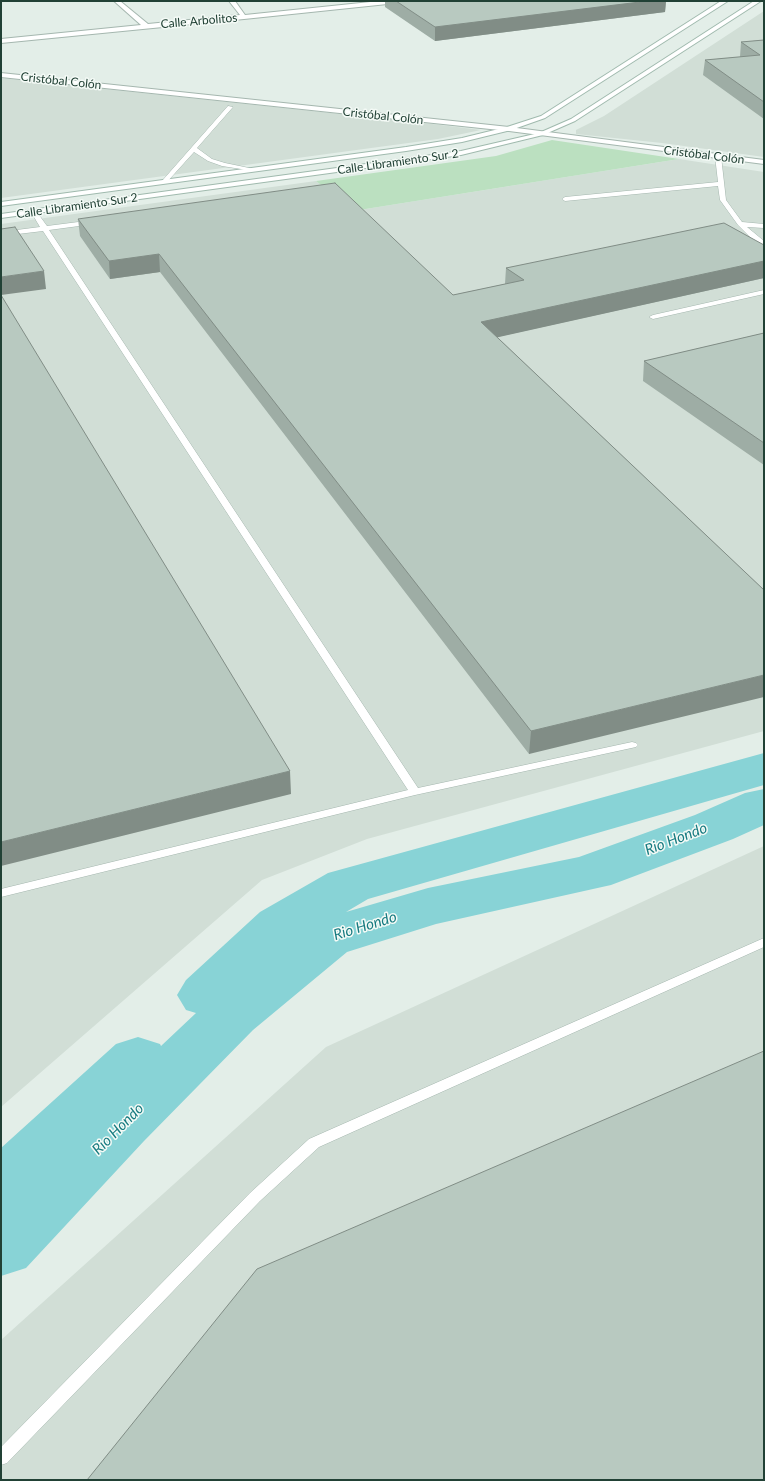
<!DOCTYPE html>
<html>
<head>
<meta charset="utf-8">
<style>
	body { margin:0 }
	#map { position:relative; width:765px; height:1481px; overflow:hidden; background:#e3eee8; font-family:Lato,sans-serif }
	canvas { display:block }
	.frame { position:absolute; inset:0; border:2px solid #214135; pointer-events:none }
</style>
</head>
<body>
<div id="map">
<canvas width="765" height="1481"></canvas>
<div class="frame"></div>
</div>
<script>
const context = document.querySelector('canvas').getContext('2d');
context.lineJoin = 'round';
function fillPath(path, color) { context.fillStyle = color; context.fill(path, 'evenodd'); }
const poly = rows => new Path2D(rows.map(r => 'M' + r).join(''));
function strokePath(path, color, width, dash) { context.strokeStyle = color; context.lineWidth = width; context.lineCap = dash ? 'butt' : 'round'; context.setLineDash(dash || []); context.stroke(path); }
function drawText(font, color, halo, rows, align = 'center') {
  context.font = font + ' Lato,sans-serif'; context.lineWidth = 3; context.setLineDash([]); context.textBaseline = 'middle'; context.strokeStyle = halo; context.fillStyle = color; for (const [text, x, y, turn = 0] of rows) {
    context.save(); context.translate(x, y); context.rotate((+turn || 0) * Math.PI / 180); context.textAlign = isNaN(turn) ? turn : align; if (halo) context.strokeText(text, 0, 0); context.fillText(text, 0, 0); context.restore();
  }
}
fillPath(poly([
	[764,11,764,157,662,143,576,134,576,130,604,116],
	[1,78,416,122,481,130,438,139,1,198],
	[679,159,764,172,764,731,367,839,262,880,1,1107,1,224,316,181,353,211],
	[764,846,764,1480,1,1480,1,1340,326,1047]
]), '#d1ded6');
fillPath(poly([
	[552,140,679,159,353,211,316,181,496,156]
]), '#bbe0c0');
fillPath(poly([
	[764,753,764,785,368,899,346,912,428,888,579,857,695,815,745,793,764,789,764,825,733,839,611,885,436,924,347,952,253,1030,144,1141,26,1268,1,1276,1,1148,116,1044,138,1037,160,1044,161,1046,196,1013,186,1010,177,995,186,980,260,912,328,873,764,753]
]), '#88d3d6');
const service = poly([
	[228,106,233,107,197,148,212,159,225,163,254,169,254,171,222,166,208,161,194,152,166,183,162,183,162,181,228,106],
	[718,154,721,156,726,200,742,222,764,224,764,228,747,227,764,241,764,246,756,243,738,225,720,200,718,186,565,201,562,199,565,197,718,182,715,156,718,154],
	[34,210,36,211,47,226,94,220,97,222,94,224,49,230,418,788,632,742,636,743,638,745,636,747,415,795,1,897,1,889,408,790,43,231,1,236,1,232,40,227,31,212,34,210],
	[764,290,764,294,653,319,649,317,653,315,764,290],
	[764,938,764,947,319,1147,260,1201,7,1463,1,1465,1,1447,250,1193,309,1139,764,938]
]);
const minor = poly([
	[114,1,120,1,148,24,240,15,229,1,235,1,245,15,380,1,400,1,397,3,244,19,1,43,1,39,141,25,114,1],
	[1,73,509,127,764,160,764,164,509,131,1,77,1,73]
]);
const secondary = poly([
	[721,1,728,1,545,118,511,130,462,142,406,151,1,206,1,202,406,147,462,138,507,127,541,116,721,1],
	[754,1,761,1,575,121,543,135,461,155,1,218,1,214,461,151,539,133,571,119,754,1]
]);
strokePath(service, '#a5b7af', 1);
strokePath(minor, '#a5b7af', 2);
strokePath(secondary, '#a0baae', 2);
fillPath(service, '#fff');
fillPath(minor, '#fff');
fillPath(secondary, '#fff');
fillPath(poly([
	[385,1,666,1,665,12,435,41,385,7],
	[764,40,764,119,703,75,705,60,740,57,741,42],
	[78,219,453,295,505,284,506,268,764,245,764,278,497,337,764,590,529,754,160,272,110,279,80,236],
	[764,333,764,465,643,381,644,361]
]), '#9eada5');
fillPath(poly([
	[645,1,666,1,665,12,435,41,435,27],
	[159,254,160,272,110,279,109,261],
	[764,261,764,278,481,341,481,322],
	[44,271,46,289,1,295,1,277],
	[764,675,764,697,529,754,531,731],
	[290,771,291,794,1,866,1,842]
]), '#818d86');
const building = poly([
	[396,1,648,1,435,27,396,1],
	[764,40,764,102,705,60,760,55,741,42,764,40],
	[335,183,453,295,524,280,506,268,724,223,764,245,764,261,481,322,764,590,764,675,531,731,159,254,109,261,78,219,335,183],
	[15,227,44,271,1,277,1,229,15,227],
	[1,295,290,771,1,842,1,295],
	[764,333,764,443,644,361,764,333],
	[764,1051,764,1480,87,1480,257,1269,764,1051]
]);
fillPath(building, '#b8c9c0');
strokePath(building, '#818d86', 1);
drawText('12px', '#214135', '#f4faf6', [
	["Calle Arbolitos",199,21,-5],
	["Cristóbal Colón",61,81,6],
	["Cristóbal Colón",383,116,6],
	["Cristóbal Colón",704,155,7],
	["Calle Libramiento Sur 2",398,162,-8],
	["Calle Libramiento Sur 2",77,206,-8]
]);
drawText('italic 15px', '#177b81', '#f4faf6', [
	["Rio Hondo",676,839,-21],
	["Rio Hondo",365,926,-17],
	["Rio Hondo",118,1129,-45]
]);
</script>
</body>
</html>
